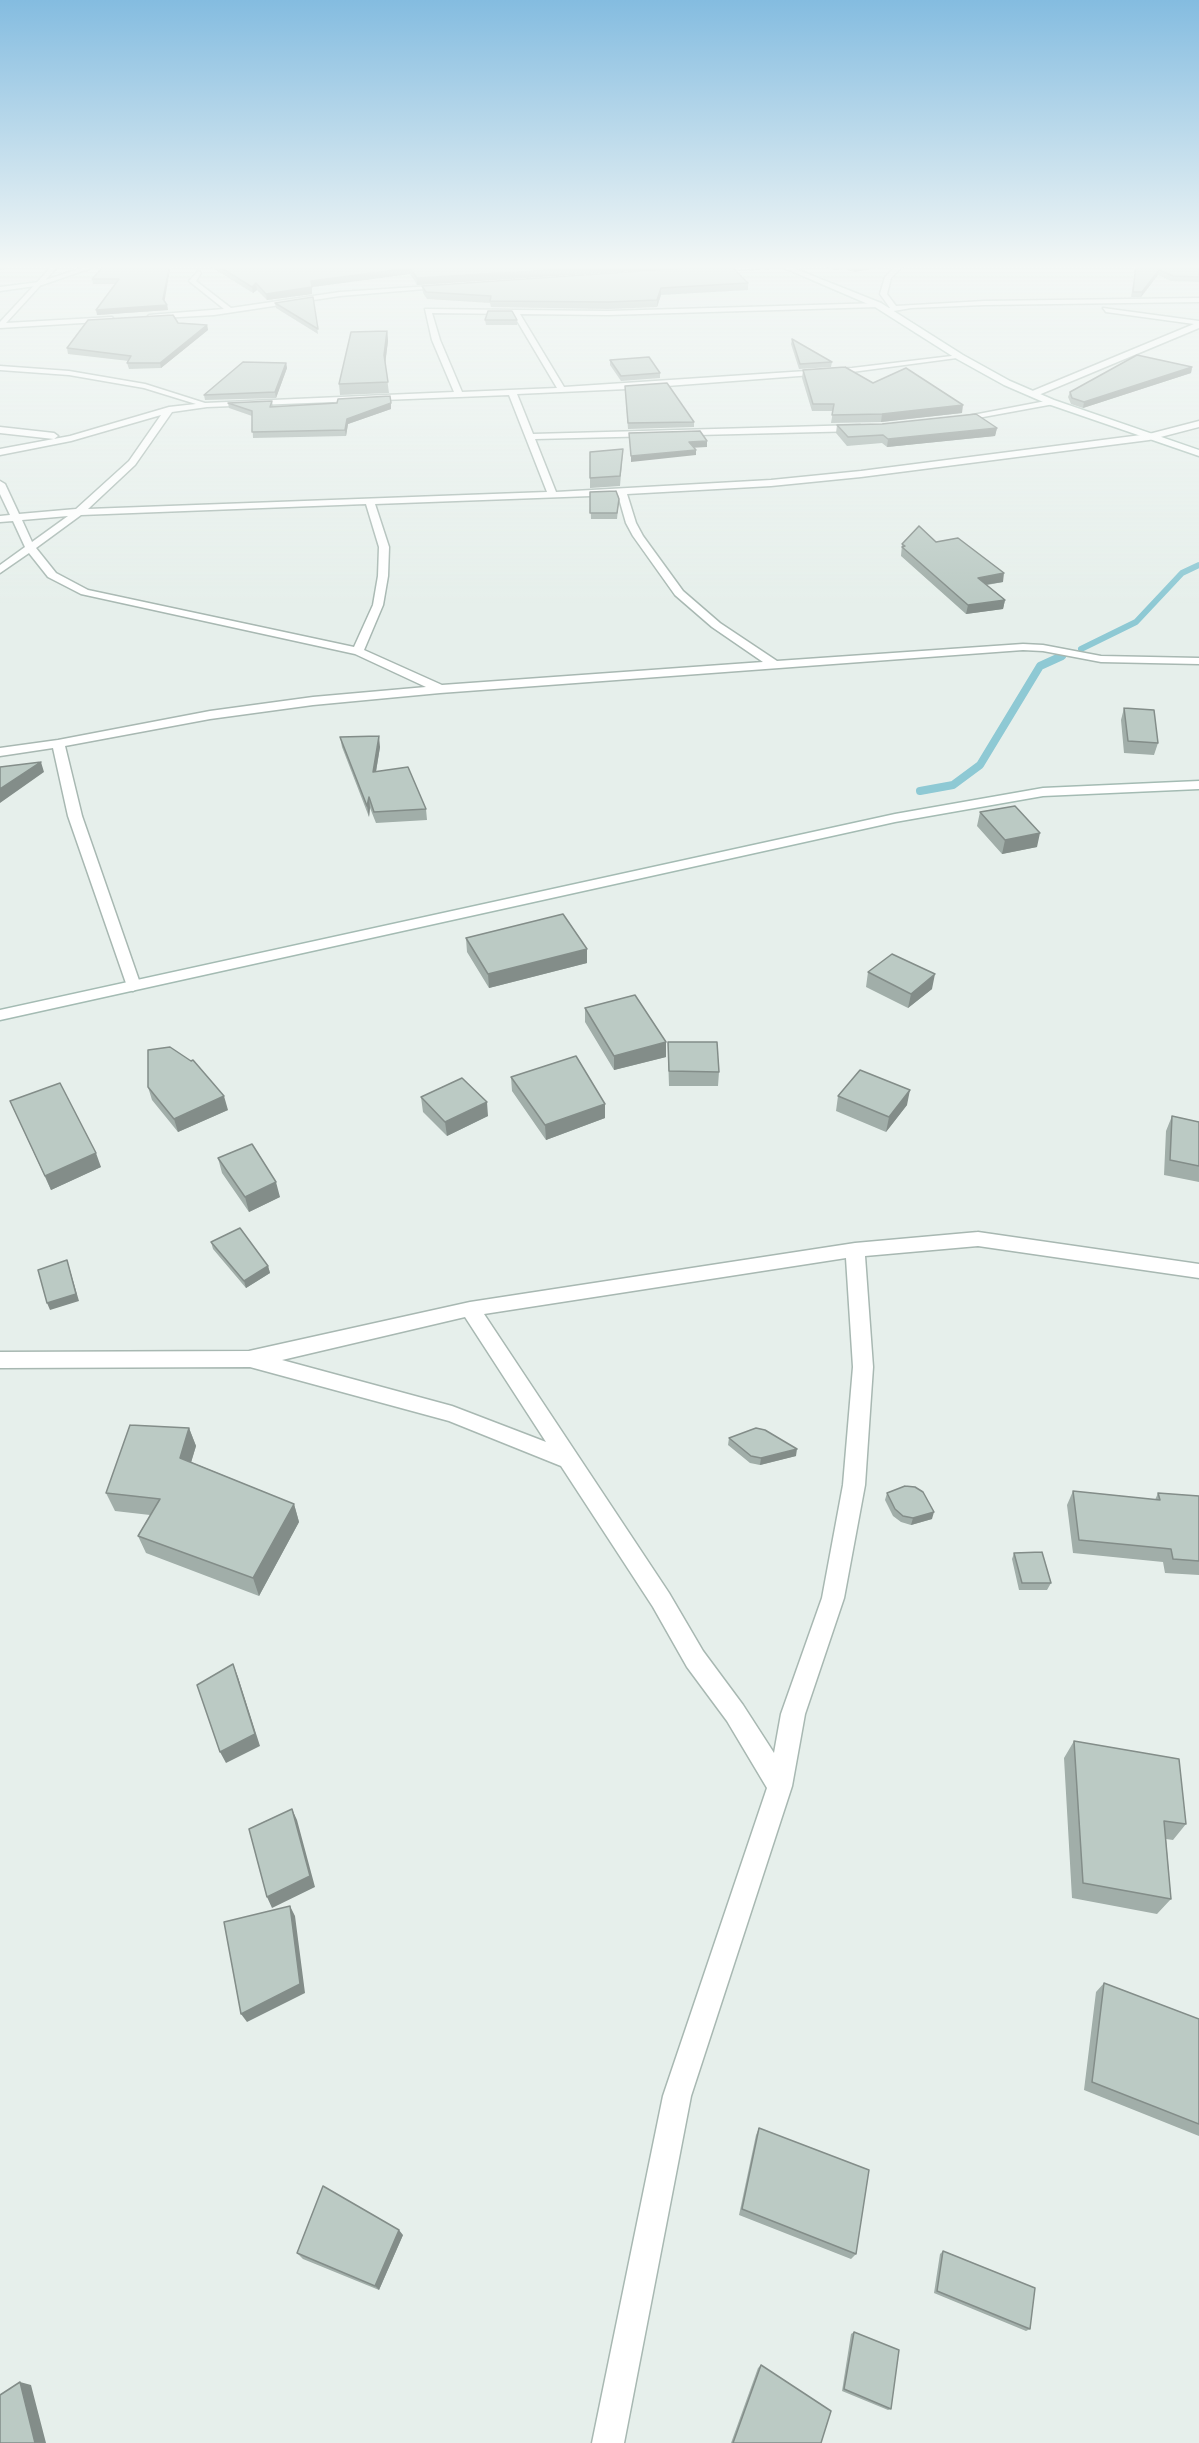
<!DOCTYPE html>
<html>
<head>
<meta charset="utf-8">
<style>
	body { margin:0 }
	canvas { display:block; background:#e6efeb }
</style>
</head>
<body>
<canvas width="1199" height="2443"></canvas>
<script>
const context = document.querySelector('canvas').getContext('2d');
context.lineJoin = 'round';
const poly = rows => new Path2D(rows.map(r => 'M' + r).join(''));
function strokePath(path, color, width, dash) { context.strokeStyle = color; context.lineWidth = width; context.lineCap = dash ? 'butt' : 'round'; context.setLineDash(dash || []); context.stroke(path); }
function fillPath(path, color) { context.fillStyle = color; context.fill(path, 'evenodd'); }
strokePath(poly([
	[1081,649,1136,622,1182,573,1199,565]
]), '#8ec9d4', 6);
strokePath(poly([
	[920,791,953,785,980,765,1040,666,1062,656]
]), '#8ec9d4', 8);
const street = poly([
	[54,264,60,264,6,323,112,317,115,321,0,328,0,322,54,264],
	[782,264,784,267,710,271,707,269,782,264],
	[898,264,905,264,891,278,887,294,896,306,984,301,1199,298,1199,302,984,305,911,308,888,312,884,310,890,308,880,294,885,277,898,264],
	[198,271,201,273,196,281,231,308,340,292,446,285,449,287,340,296,214,315,146,319,149,315,224,309,189,281,198,271],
	[881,303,878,307,608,315,520,314,564,387,852,368,960,355,964,357,852,372,627,389,517,394,533,434,860,425,864,428,860,431,535,439,556,492,771,480,861,471,1149,434,1199,421,1199,427,1149,440,861,477,771,486,627,494,636,523,643,536,683,591,720,623,777,661,1023,644,1043,645,1101,656,1199,658,1199,664,1101,662,1043,651,1023,650,440,693,313,705,210,719,65,746,82,816,141,986,133,991,128,989,68,816,53,748,0,756,0,748,58,740,210,711,313,697,426,687,355,654,81,594,48,577,29,553,0,573,0,565,25,547,13,521,0,522,0,516,10,515,0,494,0,481,5,484,19,514,76,509,129,461,161,415,71,441,0,455,0,449,70,436,169,407,196,404,144,388,69,375,0,370,0,366,69,371,145,384,205,403,454,392,432,340,425,309,608,311,881,303],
	[432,313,513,314,557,388,462,392,440,340,432,313],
	[509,395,547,492,88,509,135,465,172,412,207,407,509,395],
	[618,495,626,523,633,536,675,595,712,627,763,662,442,685,364,650,383,605,388,576,389,547,375,504,618,495],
	[366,504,379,547,378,576,373,605,354,647,88,590,56,573,36,548,81,515,366,504],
	[68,516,32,542,22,520,68,516],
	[1103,308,1199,321,1199,328,1036,396,1030,396,1030,392,1194,324,1106,312,1103,308],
	[1051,400,1055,402,1054,404,956,422,952,419,1051,400],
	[0,427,54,433,58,436,54,439,0,433,0,427],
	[978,1232,1199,1264,1199,1278,978,1246,865,1256,873,1367,865,1485,844,1598,805,1714,792,1786,691,2096,624,2443,592,2443,663,2096,767,1788,727,1721,687,1667,653,1607,561,1466,449,1421,250,1367,0,1368,0,1352,249,1351,470,1302,855,1243,978,1232],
	[846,1258,853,1367,843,1485,822,1598,781,1714,774,1753,743,1705,703,1651,669,1593,484,1314,846,1258],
	[465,1317,546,1442,452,1406,282,1360,465,1317]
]);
const secondary = poly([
	[94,264,103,264,42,285,0,291,0,287,39,282,94,264],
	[775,264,783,264,881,303,963,355,1010,381,1054,400,1199,450,1199,456,1048,404,1004,385,957,359,875,307,775,264],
	[1199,781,1199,789,1043,796,895,822,0,1020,0,1010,895,814,1043,788,1199,781]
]);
strokePath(street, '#a8b8b2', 3);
strokePath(secondary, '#a4bbb3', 3);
fillPath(street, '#fff');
fillPath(secondary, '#fff');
fillPath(poly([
	[0,264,8,264,4,270,0,270],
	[106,264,171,264,164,301,167,305,168,310,97,315,116,284,93,284,92,279],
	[206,264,723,264,723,265,417,285,410,274,312,287,312,294,267,300,257,290,253,293],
	[819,264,890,264,890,266,854,272,845,269,834,270],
	[1136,264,1199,264,1199,282,1171,281,1158,275,1141,297,1131,297],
	[748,283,748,290,661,295,657,307,608,309,491,307,490,303,427,299,423,293,422,286],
	[313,297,318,334,276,308,275,303],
	[485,320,517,320,517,325,486,325],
	[178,323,207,325,208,330,161,368,129,369,127,363,129,361,68,354,67,348],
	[387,331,388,341,385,363,389,393,340,395,339,384],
	[792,339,832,362,831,367,799,369,791,344],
	[610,360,660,373,660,378,621,381,610,365],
	[286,363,287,368,276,398,205,400,204,395],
	[1192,367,1191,373,1083,408,1071,404,1068,397,1070,392],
	[803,370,873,383,962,413,881,422,831,423,833,411,812,411,802,378],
	[625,386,694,422,694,427,628,429],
	[272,401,273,407,391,409,348,424,346,436,253,438,252,416,229,408,228,403],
	[837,425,997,428,995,436,887,447,882,443,847,446,836,433],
	[623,449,620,486,590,488,590,452],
	[590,492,619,499,617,519,591,519],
	[936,542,1003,582,987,585,1005,600,1003,609,966,614,901,556,902,544],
	[1124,708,1158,743,1154,755,1124,753,1121,720],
	[340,737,380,747,376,772,426,809,427,820,376,823,370,808,369,817,342,747],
	[980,812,1037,847,1002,854,977,826],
	[466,938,587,963,489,988,467,952],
	[868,972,932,989,908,1008,866,987],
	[585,1008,666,1057,614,1070,585,1022],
	[668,1042,719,1072,718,1086,669,1086,668,1056],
	[511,1077,605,1104,605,1118,546,1140,512,1091],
	[148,1087,228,1110,178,1132,152,1100],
	[838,1096,907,1105,886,1132,836,1111],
	[421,1097,488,1116,447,1136,423,1112],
	[10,1101,101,1167,51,1190],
	[1172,1116,1199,1122,1199,1182,1164,1175,1166,1131],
	[218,1158,280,1197,249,1212,222,1173],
	[211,1242,268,1266,270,1273,246,1288,213,1249],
	[189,1428,196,1446,191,1462,294,1504,299,1522,259,1596,146,1553,138,1536,150,1515,115,1511,106,1493],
	[729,1438,796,1456,760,1465,750,1463,728,1445],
	[1073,1491,1155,1500,1158,1493,1199,1496,1199,1575,1165,1573,1163,1562,1073,1553,1067,1505],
	[887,1493,932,1519,911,1525,901,1522,893,1516,885,1500],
	[1014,1553,1051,1583,1047,1590,1019,1590,1012,1559],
	[1074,1741,1186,1824,1173,1840,1166,1839,1171,1899,1157,1914,1072,1898,1064,1758],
	[1104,1983,1199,2019,1199,2136,1084,2090,1096,1992],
	[759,2128,856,2254,851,2259,739,2215,756,2135],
	[403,2235,379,2290,303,2259,297,2253],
	[943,2251,1030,2329,1026,2331,934,2293,940,2254],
	[854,2332,891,2409,888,2410,842,2391,851,2334],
	[761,2365,821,2443,731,2443,758,2368]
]), '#a1aea9');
fillPath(poly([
	[3,264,8,264,4,270],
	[170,264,171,264,164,304,163,299],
	[650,264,723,264,723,265,417,285,417,278],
	[839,264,845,264,845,269,834,270,835,265],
	[869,264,890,264,890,266,854,272,855,266],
	[410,268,410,274,312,287,312,294,267,300,266,294,311,281],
	[1159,270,1158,275,1141,297,1142,292],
	[256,283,257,290,253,293,252,287],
	[661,288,661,295,657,307,657,300],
	[167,305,168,310,97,315,96,310],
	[207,325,208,330,161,368,160,363],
	[387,331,388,341,385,365,384,355],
	[286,363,287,368,276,398,275,392],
	[1192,367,1191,373,1083,408,1084,402],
	[391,403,391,409,348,424,346,436,345,430,347,419],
	[963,405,962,413,881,422,882,414],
	[997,428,995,436,887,447,888,439],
	[707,441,707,447,689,448,689,442],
	[696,450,696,455,631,462,631,456],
	[1004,573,1003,582,977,586,978,578],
	[1005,600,1003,609,966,614,968,605],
	[379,736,380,747,374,783,373,772],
	[41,762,44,772,0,803,0,789],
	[369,797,370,808,369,817,367,806],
	[1040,833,1037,847,1002,854,1005,840],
	[587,949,587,963,489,988,488,974],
	[935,974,932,989,908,1008,911,994],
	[666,1042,666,1057,614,1070,614,1056],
	[910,1090,907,1105,886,1132,889,1117],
	[224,1096,228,1110,178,1132,174,1119],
	[487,1102,488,1116,447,1136,445,1122],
	[605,1104,605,1118,546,1140,545,1125],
	[96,1153,101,1167,51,1190,45,1176],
	[276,1182,280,1197,249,1212,245,1197],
	[67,1260,79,1301,50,1310,47,1303],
	[268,1266,270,1273,246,1288,244,1281],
	[189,1428,196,1446,187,1476,180,1458],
	[797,1449,796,1456,760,1465,761,1458],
	[294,1504,299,1522,259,1596,253,1578],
	[934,1512,932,1519,911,1525,913,1518],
	[233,1664,238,1677,260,1746,226,1763,220,1752],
	[292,1809,297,1820,315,1887,272,1908,267,1897],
	[290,1906,295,1916,305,1993,247,2022,241,2014],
	[399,2230,403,2235,379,2290,375,2286],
	[20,2382,31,2385,46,2443,35,2443]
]), '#838d89');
const building = poly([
	[106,264,170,264,163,299,167,305,96,310,119,279,92,279,106,264],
	[215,264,650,264,417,278,410,268,311,281,312,287,266,294,256,283,252,287,215,264],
	[848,264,869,264,855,266,848,264],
	[1136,264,1199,264,1199,277,1173,276,1159,270,1142,292,1133,292,1136,264],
	[730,265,748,283,661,288,657,300,608,302,490,301,491,296,426,292,422,286,730,265],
	[313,297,318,329,275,303,313,297],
	[488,311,512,311,517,320,485,320,488,311],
	[173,315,178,323,207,325,160,363,127,363,131,356,67,348,88,320,173,315],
	[387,331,384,355,388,382,339,384,351,332,387,331],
	[792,339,832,362,800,364,792,339],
	[1137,355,1192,367,1084,402,1072,398,1070,392,1137,355],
	[649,357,660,373,621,376,610,360,649,357],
	[243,362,286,363,275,392,204,395,243,362],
	[845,367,873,383,906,368,963,405,882,414,832,415,834,404,813,404,803,370,845,367],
	[667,383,694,422,628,423,625,386,667,383],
	[390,396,391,403,347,419,345,430,252,432,252,411,228,403,272,401,270,407,337,403,338,399,390,396],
	[976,414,997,428,888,439,883,435,848,437,837,425,882,424,976,414],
	[700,431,707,441,689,442,696,450,631,456,629,433,700,431],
	[623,449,620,476,590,478,590,452,623,449],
	[616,491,619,499,617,513,590,513,590,492,616,491],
	[919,526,936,542,958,538,1004,573,978,578,1005,600,968,605,902,547,905,546,902,544,919,526],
	[1124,708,1154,710,1158,743,1128,741,1124,708],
	[379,736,373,772,408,767,426,809,374,812,369,797,367,806,340,737,379,736],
	[41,762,0,789,0,767,41,762],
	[1015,806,1040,833,1005,840,980,812,1015,806],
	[563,914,587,949,488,974,466,938,563,914],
	[892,954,935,974,911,994,868,972,892,954],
	[635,995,666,1042,614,1056,585,1008,635,995],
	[668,1042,717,1042,719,1072,669,1071,668,1042],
	[170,1047,191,1061,193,1060,224,1096,174,1119,148,1087,148,1050,170,1047],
	[576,1056,605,1104,545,1125,511,1077,576,1056],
	[860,1070,910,1090,889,1117,838,1096,860,1070],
	[462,1078,487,1102,445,1122,421,1097,462,1078],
	[60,1083,96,1153,45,1176,10,1101,60,1083],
	[1172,1116,1199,1122,1199,1166,1170,1160,1172,1116],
	[252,1144,276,1182,245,1197,218,1158,252,1144],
	[240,1228,268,1266,244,1281,211,1242,240,1228],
	[67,1260,76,1294,47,1303,38,1270,67,1260],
	[130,1425,189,1428,180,1458,294,1504,253,1578,138,1536,160,1499,106,1493,130,1425],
	[756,1428,765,1430,797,1449,761,1458,751,1456,729,1438,756,1428],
	[905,1486,915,1487,923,1492,934,1512,913,1518,903,1516,895,1509,887,1493,905,1486],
	[1073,1491,1160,1500,1158,1493,1199,1496,1199,1561,1173,1559,1171,1549,1079,1540,1073,1491],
	[1042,1552,1051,1583,1022,1583,1014,1553,1042,1552],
	[233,1664,255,1734,220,1752,197,1685,233,1664],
	[1074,1741,1179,1759,1186,1824,1164,1821,1171,1899,1083,1883,1074,1741],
	[292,1809,310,1876,267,1897,249,1829,292,1809],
	[290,1906,300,1984,241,2014,224,1922,290,1906],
	[1104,1983,1199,2019,1199,2124,1092,2082,1104,1983],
	[759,2128,869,2170,856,2254,742,2209,759,2128],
	[323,2186,399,2230,375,2286,297,2253,323,2186],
	[943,2251,1035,2288,1030,2329,937,2291,943,2251],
	[854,2332,899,2350,891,2409,844,2389,854,2332],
	[761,2365,831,2411,821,2443,733,2443,761,2365],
	[20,2382,35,2443,0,2443,0,2395,20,2382]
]);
fillPath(building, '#bbcac4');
strokePath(building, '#838d89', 1.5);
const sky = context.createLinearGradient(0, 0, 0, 606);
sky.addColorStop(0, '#84bce0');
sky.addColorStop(0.44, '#f4f8f6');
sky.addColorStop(1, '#f4f8f600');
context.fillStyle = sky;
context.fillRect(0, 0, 1199, 606);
</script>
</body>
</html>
